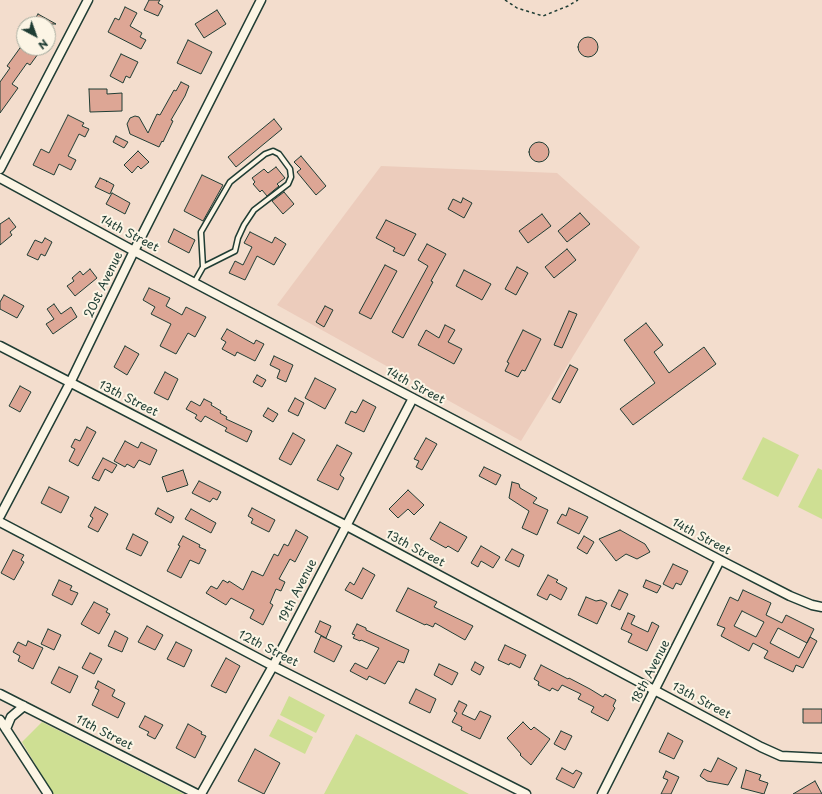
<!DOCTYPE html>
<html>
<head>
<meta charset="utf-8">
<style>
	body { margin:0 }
	#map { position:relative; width:822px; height:794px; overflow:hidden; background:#f3ddcd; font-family:"Playpen Sans",sans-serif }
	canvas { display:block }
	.north { position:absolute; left:16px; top:16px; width:40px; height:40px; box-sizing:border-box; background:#fcf5e5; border:1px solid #a4ab9e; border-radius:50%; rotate:139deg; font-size:11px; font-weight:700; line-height:16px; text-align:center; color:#1f3d34 }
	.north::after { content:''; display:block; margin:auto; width:14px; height:18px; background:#1f3d34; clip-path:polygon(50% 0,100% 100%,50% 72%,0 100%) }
</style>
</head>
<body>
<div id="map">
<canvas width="822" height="794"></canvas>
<div class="north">N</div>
</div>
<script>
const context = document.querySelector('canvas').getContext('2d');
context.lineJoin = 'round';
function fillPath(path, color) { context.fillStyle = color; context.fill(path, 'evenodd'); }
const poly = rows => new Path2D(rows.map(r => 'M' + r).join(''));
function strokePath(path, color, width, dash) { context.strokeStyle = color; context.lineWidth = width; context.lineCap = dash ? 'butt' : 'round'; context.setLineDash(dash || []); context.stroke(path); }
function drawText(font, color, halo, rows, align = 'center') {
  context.font = font + ' "Playpen Sans",sans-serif'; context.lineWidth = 4; context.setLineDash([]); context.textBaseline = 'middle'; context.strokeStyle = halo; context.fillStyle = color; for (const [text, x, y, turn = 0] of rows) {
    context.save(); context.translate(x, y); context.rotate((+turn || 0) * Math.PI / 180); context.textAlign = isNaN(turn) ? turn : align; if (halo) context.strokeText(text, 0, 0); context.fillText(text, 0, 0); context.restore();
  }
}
fillPath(poly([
	[381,166,557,173,640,247,521,441,277,305]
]), '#ecccbc');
fillPath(poly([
	[763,437,799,455,778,497,742,479],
	[818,468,822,470,822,519,798,507],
	[289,696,325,715,316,733,280,715],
	[278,719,313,737,305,754,269,736],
	[42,722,184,794,53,794,22,742],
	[356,734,469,794,324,794]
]), '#cedf93');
const building = poly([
	[149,0,160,0,158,3,163,6,158,16,144,10,149,0],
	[125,7,137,13,130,26,142,33,140,37,146,40,141,49,108,32,115,18,119,20,125,7],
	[217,10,226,24,204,38,195,24,217,10],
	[38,14,56,24,32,24,38,14],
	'578 47a10 10 0 1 1 20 0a10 10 0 1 1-20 0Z',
	[188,40,212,52,201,74,177,63,188,40],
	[20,48,29,48,38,54,30,65,27,63,12,84,18,88,0,113,0,82,10,68,7,66,20,48],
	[121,54,138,62,130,78,126,76,123,83,110,76,121,54],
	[181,82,189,86,185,96,171,120,173,121,163,142,162,141,159,147,130,134,127,124,130,118,135,116,139,117,148,133,157,114,160,115,174,90,176,91,181,82],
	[89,89,107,89,107,94,122,93,122,111,90,112,89,89],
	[68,115,84,123,82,126,89,129,85,137,79,134,68,156,76,160,71,170,59,164,54,175,33,165,41,149,49,153,68,115],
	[274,119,282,129,236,167,228,157,274,119],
	[116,136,128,142,124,148,113,142,116,136],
	'529 152a10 10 0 1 1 20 0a10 10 0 1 1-20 0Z',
	[138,151,149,162,141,169,138,166,132,173,124,165,138,151],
	[301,156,326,186,316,195,297,172,301,169,294,162,301,156],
	[276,167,285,178,277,184,279,186,267,196,262,190,260,192,253,184,255,182,252,178,264,169,268,173,276,167],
	[202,175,223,185,203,221,184,211,202,175],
	[100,178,107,181,106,182,107,181,114,185,110,194,95,187,100,178],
	[284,192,294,204,283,214,272,201,284,192],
	[112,193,130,203,125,214,106,204,112,193],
	[463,198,472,203,464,218,448,209,453,199,461,203,463,198],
	[580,213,590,224,567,242,558,231,580,213],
	[542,214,551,226,528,243,519,231,542,214],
	[9,218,16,227,10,232,12,235,0,245,0,224,9,218],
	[386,220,416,234,404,256,393,251,395,248,376,238,386,220],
	[174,229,195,240,189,253,168,242,174,229],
	[250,232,272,243,275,237,286,244,274,265,257,256,245,280,229,273,235,261,243,265,252,247,244,243,250,232],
	[45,238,52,242,45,256,41,254,38,260,27,255,35,240,42,243,45,238],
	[427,244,446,254,431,281,433,282,403,338,392,332,428,266,418,260,427,244],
	[567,249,576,260,554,278,545,267,567,249],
	[385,265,397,271,371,319,359,313,385,265],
	[517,267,528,273,516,295,505,289,517,267],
	[90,269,97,278,75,296,67,286,74,281,72,278,80,271,83,275,90,269],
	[464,270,491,284,482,300,456,286,464,270],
	[149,288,170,298,166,306,182,315,186,307,206,317,195,337,188,333,176,354,160,346,171,324,151,314,155,307,143,300,149,288],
	[4,295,24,306,17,318,0,309,0,302,4,295],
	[54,304,61,314,71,307,77,317,53,334,46,324,54,319,47,309,54,304],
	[325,306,333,310,324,327,316,322,325,306],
	[569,311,577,314,562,348,554,345,569,311],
	[646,323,663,345,654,352,669,373,704,347,716,364,633,425,620,409,655,383,624,340,646,323],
	[445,325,455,330,448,342,462,349,454,364,418,345,426,330,439,338,445,325],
	[227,329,254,344,256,340,264,344,255,361,237,352,235,356,222,349,226,342,221,339,227,329],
	[523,330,541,339,525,371,522,370,518,377,505,371,509,363,507,362,523,330],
	[125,346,139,354,127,375,114,367,125,346],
	[274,356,293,365,286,382,277,378,280,370,270,365,274,356],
	[570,365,578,369,560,403,552,399,570,365],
	[165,372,178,379,168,400,154,393,165,372],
	[257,375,266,380,262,387,253,382,257,375],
	[315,378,336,389,325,409,305,398,315,378],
	[20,386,31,392,20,412,9,406,20,386],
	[295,398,304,403,298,416,288,411,295,398],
	[204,399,212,403,211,405,221,411,220,413,227,417,226,419,252,431,247,442,225,431,227,428,205,416,201,422,195,418,197,415,186,409,191,401,200,406,204,399],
	[363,400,376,407,364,432,345,423,351,411,356,413,363,400],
	[268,408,278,414,273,422,263,416,268,408],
	[87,427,96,432,78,466,69,461,75,449,71,447,75,439,80,441,87,427],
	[293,433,305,440,291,465,279,459,293,433],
	[426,438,437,444,422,470,416,467,419,461,414,459,426,438],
	[125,441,138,448,141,442,157,450,150,465,139,460,134,468,127,464,125,467,114,461,125,441],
	[337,445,352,453,340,475,344,478,338,490,317,480,337,445],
	[103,458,117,465,112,473,105,469,99,481,92,478,103,458],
	[484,467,501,475,496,485,479,476,484,467],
	[183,470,188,485,167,492,162,477,183,470],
	[199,481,221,492,217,500,213,498,210,502,192,493,199,481],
	[512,482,519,484,520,488,537,498,533,503,548,510,537,535,522,528,529,511,509,498,512,482],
	[49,487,69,497,61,513,41,503,49,487],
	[408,490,424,505,414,515,408,509,398,518,389,509,408,490],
	[95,507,108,514,98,532,88,527,93,518,90,516,95,507],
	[158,508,174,517,171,523,155,514,158,508],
	[252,508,275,520,269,532,251,523,253,519,248,516,252,508],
	[569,508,588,517,579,534,557,523,562,514,566,516,569,508],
	[191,509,216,523,211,533,185,519,191,509],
	[440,522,467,537,458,552,448,546,446,548,430,539,440,522],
	[296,530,308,537,295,562,290,559,279,579,285,582,281,591,276,589,270,603,273,605,263,625,250,618,254,610,231,598,226,605,206,593,211,586,217,589,223,580,228,583,229,581,243,590,252,571,263,576,274,554,278,556,284,544,288,546,296,530],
	[620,530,645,544,650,552,637,559,626,554,616,561,599,539,620,530],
	[133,534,148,542,141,556,126,549,133,534],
	[183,536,200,545,199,547,206,550,199,564,190,560,181,578,167,571,180,546,178,545,183,536],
	[584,536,594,542,587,554,577,548,584,536],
	[481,546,500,557,493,568,481,561,478,567,471,563,481,546],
	[512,549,524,555,519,567,505,560,512,549],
	[13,550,24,555,21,560,24,562,14,580,1,573,13,550],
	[673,564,688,571,681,585,676,583,673,589,663,584,673,564],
	[363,568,375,575,362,599,345,590,350,582,354,585,363,568],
	[548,575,558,580,556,582,567,588,561,600,550,594,547,600,537,595,548,575],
	[59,580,72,586,70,590,78,593,72,605,52,595,59,580],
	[646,580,661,586,657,593,643,587,646,580],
	[408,588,437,602,434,607,473,626,465,640,435,623,433,627,426,624,425,625,396,611,408,588],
	[619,590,628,594,620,610,611,606,619,590],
	[743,590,771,603,766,615,782,623,786,615,814,629,807,643,778,628,770,643,799,658,810,637,817,641,803,668,796,665,793,672,764,658,768,651,753,643,749,651,721,636,725,628,717,625,730,597,738,601,743,590],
	[742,611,764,622,756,637,734,626,742,611],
	[586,597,596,601,601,600,607,603,597,624,578,615,586,597],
	[94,602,108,609,106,612,110,614,99,634,81,624,94,602],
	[628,613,635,616,631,624,648,632,652,622,659,626,647,651,628,642,632,634,621,629,628,613],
	[320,621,331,626,326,638,315,632,320,621],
	[357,624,366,628,366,630,409,650,404,663,398,661,385,684,369,676,367,680,350,671,355,663,367,669,379,648,361,640,360,641,353,638,355,635,352,634,357,624],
	[147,626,163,635,155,650,138,642,147,626],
	[48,629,61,635,54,650,41,644,48,629],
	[115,631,128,638,122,652,108,646,115,631],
	[321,636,342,646,334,662,314,652,321,636],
	[28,641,43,648,33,669,18,661,20,656,13,652,18,642,26,646,28,641],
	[176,642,192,650,184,667,167,659,176,642],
	[505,645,526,655,520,668,510,663,509,665,498,660,505,645],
	[90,653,102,659,94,674,82,668,90,653],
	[226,658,240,666,226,693,211,686,226,658],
	[475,662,484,667,480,675,471,670,475,662],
	[439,664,458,673,452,685,434,675,439,664],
	[541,665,568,679,569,678,590,689,603,697,605,694,616,700,613,706,615,708,608,721,591,712,594,707,578,699,581,694,562,685,558,691,552,688,550,691,538,685,539,682,534,679,541,665],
	[59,667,78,676,70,693,51,683,59,667],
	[98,681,115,690,112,696,125,703,118,718,92,705,99,690,95,688,98,681],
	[416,689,436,699,430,713,409,703,416,689],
	[459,701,467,705,462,714,475,720,480,711,491,716,480,739,461,730,462,727,452,722,457,713,454,711,459,701],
	[803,709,822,709,822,723,803,723,803,709],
	[145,716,163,725,155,739,147,735,149,732,139,727,145,716],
	[523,722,531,730,534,727,550,739,531,765,520,755,521,754,507,738,523,722],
	[188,724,202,732,201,734,206,736,195,758,176,748,188,724],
	[561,731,572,736,565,750,554,744,561,731],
	[668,733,683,741,674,759,659,752,668,733],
	[255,749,280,763,264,794,238,781,255,749],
	[718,758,737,768,728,785,707,781,700,776,704,769,711,772,718,758],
	[562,768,573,774,576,770,582,773,574,788,556,779,562,768],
	[746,770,761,775,759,780,768,783,764,794,741,788,746,770],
	[666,771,679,777,671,794,661,794,668,780,663,778,666,771],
	[815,781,822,794,793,794,815,781]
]);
fillPath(building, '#dda695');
strokePath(building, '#1f3d34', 1);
const lane = poly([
	[194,283,203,267,201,232,230,182,265,154,273,151,279,154,290,169,291,177,288,184,254,210,244,225,238,238,235,251,203,267]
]);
const street = poly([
	[0,169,88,0],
	[0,178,134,251,720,560,790,596,812,605,822,607],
	[0,346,345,525,761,747,781,756,822,758],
	[0,516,70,383,134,251,261,0],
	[0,522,273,666,526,794],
	[0,694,197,794],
	[0,720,48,794],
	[6,729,11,717,24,706],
	[201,794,273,666,413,398],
	[602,794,720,560]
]);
strokePath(lane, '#1f3d34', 7);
strokePath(street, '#1f3d34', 11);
strokePath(poly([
	[505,0,517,8,543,16,568,6,578,0]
]), '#1f3d34', 1.5, [3, 3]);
strokePath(lane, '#fcf5e5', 4);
strokePath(street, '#fcf5e5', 8);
drawText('12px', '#1f3d34', '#fcf5e5', [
	["14th Street",129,234,28],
	["20st Avenue",104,285,-64],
	["14th Street",415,386,28],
	["13th Street",128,399,27],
	["14th Street",701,537,28],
	["13th Street",415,549,28],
	["19th Avenue",298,591,-63],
	["12th Street",268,649,27],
	["18th Avenue",651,672,-63],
	["13th Street",701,701,28],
	["11th Street",104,733,27]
]);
</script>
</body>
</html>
